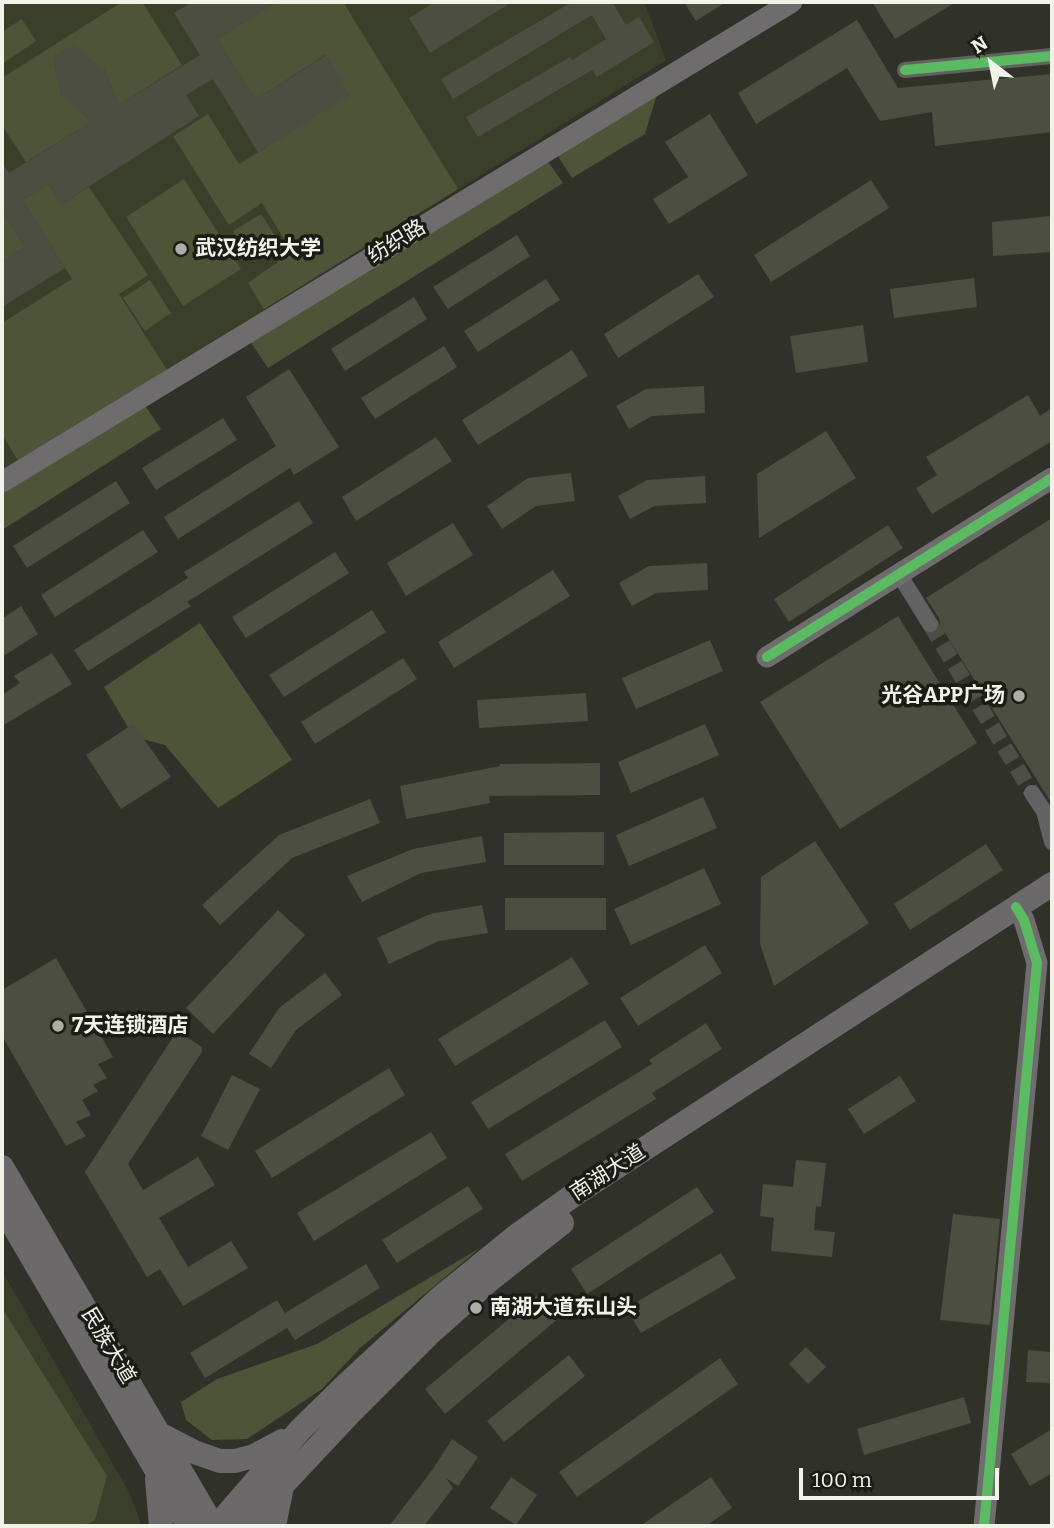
<!DOCTYPE html>
<html>
<head>
<meta charset="utf-8">
<style>
	body { margin:0 }
	#map { position:relative; width:1054px; height:1528px; overflow:hidden; background:#30322a; font-family:Bitter,serif }
	canvas { display:block }
	.frame { position:absolute; inset:0; border:4px solid #f1f3e9; pointer-events:none }
	.north { position:absolute; left:956px; top:28px; width:70px; height:70px; -webkit-text-stroke:5px #1b1c15; paint-order:stroke; rotate:328deg; font-size:19px; font-weight:700; line-height:28px; text-align:center; color:#f1f3e9 }
	.north::after { content:''; display:block; margin:auto; width:24px; height:32px; background:#f1f3e9; clip-path:polygon(50% 0,100% 100%,50% 72%,0 100%) }
	.scale { position:absolute; left:799px; top:1468px; width:200px; height:32px; box-sizing:border-box; border:4px solid #f1f3e9; border-top:0; padding-left:9px; font-size:21px; line-height:24px; white-space:nowrap; color:#f1f3e9; -webkit-text-stroke:5px #1b1c15; paint-order:stroke }
</style>
</head>
<body>
<div id="map">
<canvas width="1054" height="1528"></canvas>
<div class="frame"></div>
<div class="north">N</div>
<div class="scale">100 m</div>
</div>
<script>
const context = document.querySelector('canvas').getContext('2d');
context.lineJoin = 'round';
function fillPath(path, color) { context.fillStyle = color; context.fill(path, 'evenodd'); }
const poly = rows => new Path2D(rows.map(r => 'M' + r).join(''));
function strokePath(path, color, width, dash) { context.strokeStyle = color; context.lineWidth = width; context.lineCap = dash ? 'butt' : 'round'; context.setLineDash(dash || []); context.stroke(path); }
function drawText(font, color, halo, rows, align = 'center') {
  context.font = font + ' Bitter,"Noto Sans SC",serif'; context.lineWidth = 7; context.setLineDash([]); context.textBaseline = 'middle'; context.strokeStyle = halo; context.fillStyle = color; for (const [text, x, y, turn = 0] of rows) {
    context.save(); context.translate(x, y); context.rotate((+turn || 0) * Math.PI / 180); context.textAlign = isNaN(turn) ? turn : align; if (halo) context.strokeText(text, 0, 0); context.fillText(text, 0, 0); context.restore();
  }
}
fillPath(poly([
	[2,2,644,2,666,60,2,473],
	[2,1271,129,1492,142,1526,2,1526]
]), '#3a3f2a');
fillPath(poly([
	[122,2,142,2,182,65,119,105,104,69,53,58,62,95,91,122,26,162,2,125,2,78],
	[276,2,343,2,458,189,264,309,248,283,292,252,262,203,229,225,173,136,208,114,239,164,349,95,325,55,255,100,217,39],
	[22,19,36,41,2,64,2,32],
	[661,81,645,134,572,178,552,147],
	[542,153,563,183,268,368,245,334],
	[184,179,241,269,183,306,126,217],
	[48,184,62,204,89,187,148,275,119,294,167,370,19,462,2,434,2,323,72,279,22,200],
	[2,211,25,247,2,262],
	[261,214,281,245,253,262,233,231],
	[150,280,171,313,145,331,123,298],
	[140,398,161,429,2,530,2,482],
	[200,623,292,760,218,808,165,745,134,737,104,687],
	[480,1248,360,1348,322,1389,247,1439,212,1440,186,1420,181,1402,217,1379,317,1344],
	[2,1308,107,1476,95,1520,84,1526,2,1526]
]), '#4e5437');
fillPath(poly([
	[192,2,276,2,217,39,255,100,326,55,350,95,258,152,213,79,186,95,199,116,62,204,48,184,22,200,65,268,2,307,2,262,25,247,2,211,2,163,9,173,91,122,62,96,53,57,73,45,104,69,119,105,200,55,174,13],
	[435,2,512,2,430,53,409,18],
	[572,2,612,2,626,25,639,17,654,42,597,77,592,70,478,137,466,117,570,57,572,60,606,39,592,15,453,99,441,79],
	[684,2,726,2,696,21],
	[872,2,956,2,895,39],
	[857,20,898,88,1052,74,1052,132,935,146,932,112,880,121,847,68,756,124,738,93],
	[710,114,748,175,669,224,653,199,688,177,665,142],
	[871,180,889,208,771,282,754,255],
	[1052,216,1052,252,993,256,992,222],
	[517,235,530,256,448,309,433,287],
	[698,274,714,297,618,358,604,334],
	[974,278,977,307,894,318,890,289],
	[546,279,560,300,478,352,464,331],
	[414,297,427,319,345,371,331,349],
	[863,325,868,362,796,373,790,336],
	[444,346,457,367,375,419,361,398],
	[572,350,588,376,478,445,462,420],
	[289,369,339,447,294,475,290,468,178,539,164,517,276,446,246,397],
	[704,386,705,413,652,416,629,429,616,406,646,389],
	[1028,395,1040,416,1052,408,1052,441,932,514,916,488,937,475,926,457],
	[223,418,237,440,156,490,142,468],
	[826,431,856,478,759,538,757,474],
	[436,437,452,461,356,521,342,497],
	[571,473,575,501,536,506,502,529,487,506,528,478],
	[705,476,706,503,654,506,630,519,618,496,647,480],
	[116,481,130,503,27,568,13,546],
	[299,501,313,523,187,602,191,606,88,671,74,650,188,578,184,572],
	[1052,518,1052,804,940,625,939,618,926,598],
	[453,523,473,555,406,596,387,563],
	[888,525,903,548,789,622,774,599],
	[143,530,158,552,55,617,41,595],
	[335,552,349,573,246,638,232,617],
	[707,563,708,590,656,593,632,606,619,583,649,566],
	[553,570,570,596,454,668,438,642],
	[21,606,38,634,2,657,2,619],
	[372,610,386,632,284,697,269,675],
	[898,616,977,743,840,829,760,702],
	[710,640,723,671,636,709,622,678],
	[52,653,72,684,2,726,2,695,20,683,14,676],
	[403,658,417,679,315,744,301,722],
	[586,693,588,721,479,728,477,700],
	[133,724,171,777,121,809,86,755],
	[705,724,719,755,631,793,618,762],
	[600,763,600,795,489,796,490,803,406,819,400,786,500,766,500,764],
	[703,797,717,828,629,866,616,835],
	[370,799,380,823,292,858,220,925,202,905,279,835],
	[604,832,604,865,504,865,504,833],
	[482,836,486,862,421,873,362,902,347,876,413,849],
	[815,841,869,923,774,986,760,944,761,877],
	[986,844,1003,870,910,930,894,904],
	[704,868,721,904,631,945,614,909],
	[505,898,606,898,606,930,505,930],
	[482,905,488,933,439,941,389,964,377,938,430,914],
	[278,910,305,935,213,1034,186,1008],
	[705,945,722,973,638,1026,620,998],
	[572,957,589,984,455,1066,438,1039],
	[56,958,113,1057,98,1064,107,1078,93,1085,98,1091,82,1100,91,1115,76,1122,86,1136,66,1146,2,1036,2,990],
	[325,973,342,995,296,1030,271,1068,249,1054,279,1008],
	[605,1020,622,1047,488,1129,471,1102],
	[706,1023,722,1049,652,1093,656,1099,522,1181,505,1154,652,1064,649,1060],
	[177,1031,202,1047,202,1052,128,1164,143,1190,198,1157,215,1185,159,1218,188,1267,231,1241,248,1268,183,1306,160,1269,147,1277,85,1172],
	[389,1068,405,1095,272,1178,255,1151],
	[232,1075,260,1089,228,1150,201,1136],
	[900,1076,916,1101,864,1134,848,1109],
	[431,1132,447,1158,314,1241,297,1213],
	[796,1160,826,1163,821,1207,816,1206,814,1230,835,1232,832,1257,771,1251,774,1218,760,1216,763,1184,793,1187],
	[468,1186,483,1209,397,1263,382,1240],
	[697,1187,714,1212,587,1294,571,1269],
	[953,1214,1000,1219,990,1325,940,1320],
	[721,1253,736,1278,641,1333,626,1308],
	[366,1264,380,1288,295,1340,287,1328,205,1378,190,1353,277,1300,285,1313],
	[540,1293,560,1317,445,1414,425,1389],
	[806,1347,826,1367,808,1384,789,1364],
	[1028,1350,1052,1352,1050,1383,1026,1382],
	[569,1355,585,1376,504,1442,487,1421],
	[720,1358,738,1384,577,1497,559,1472],
	[964,1397,971,1423,864,1455,857,1429],
	[1052,1429,1052,1473,1030,1486,1011,1454],
	[452,1439,478,1457,458,1486,446,1478,453,1488,424,1526,389,1526,433,1469],
	[511,1477,537,1495,516,1525,490,1508],
	[711,1477,732,1508,706,1526,640,1526]
]), '#4c4e41');
strokePath(poly([
	[930,624,1032,793]
]), '#4d4f47', 16, [16, 8]);
strokePath(poly([
	[905,70,1052,56],
	[899,574,930,624],
	[1032,793,1044,811,1052,842]
]), '#636262', 16);
strokePath(poly([
	[2,482,792,2],
	[767,657,1052,478],
	[984,1526,1037,963,1024,920,1016,907]
]), '#6e6c6d', 21);
strokePath(poly([
	[2,1167,213,1526],
	[2,1206,189,1526],
	[161,1435,194,1452,220,1461,235,1461,254,1456,282,1441],
	[157,1479,161,1526],
	[217,1526,300,1430,347,1384,440,1298,515,1237,575,1194,1052,884],
	[244,1526,349,1414,430,1333,492,1278,562,1223],
	[274,1526,282,1486]
]), '#6c696a', 24);
strokePath(poly([
	[905,70,1052,56],
	[767,657,1052,478],
	[984,1526,1037,963,1024,920,1016,907]
]), '#5cba63', 10);
for (const [x, y, r, color] of [
	[181,249,7,"#adafa6"],
	[1019,696,7,"#adafa6"],
	[58,1026,7,"#adafa6"],
	[476,1308,7,"#adafa6"]
]) { const dot = new Path2D(); dot.arc(x, y, r, 0, 2 * Math.PI); context.fillStyle = color; context.fill(dot); strokePath(dot, '#1b1c15', 2.5); }
drawText('21px', '#f1f3e9', '#1b1c15', [
	["纺织路",397,242,-31],
	["南湖大道",608,1173,-33],
	["民族大道",108,1346,59]
]);
drawText('bold 21px', '#f1f3e9', '#1b1c15', [
	["武汉纺织大学",195,249],
	["光谷APP广场",1005,696,"right"],
	["7天连锁酒店",72,1026],
	["南湖大道东山头",490,1308]
], 'left');
</script>
</body>
</html>
